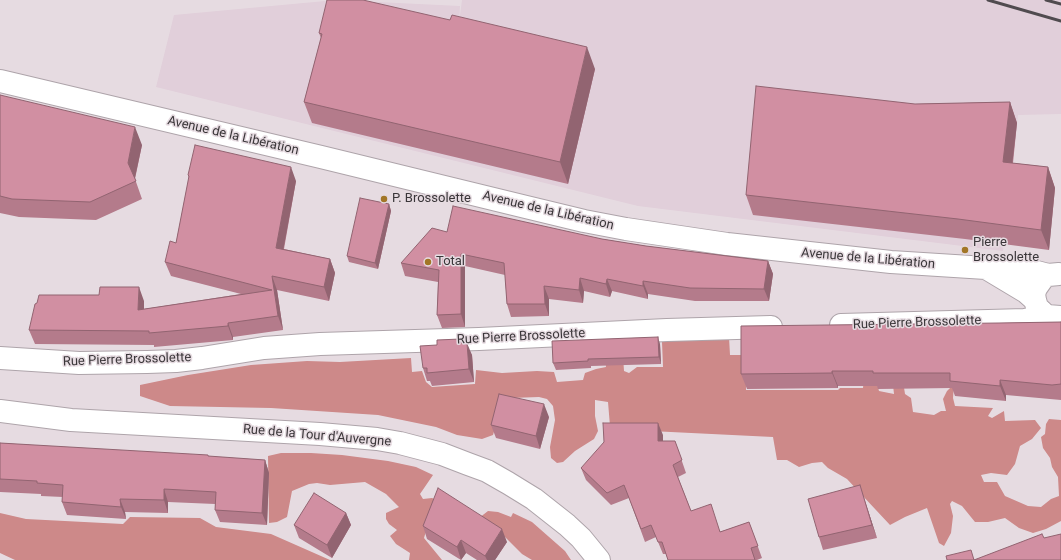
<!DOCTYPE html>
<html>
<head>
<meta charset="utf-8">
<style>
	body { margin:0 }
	canvas { display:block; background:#e6dbe1 }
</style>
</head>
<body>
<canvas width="1061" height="560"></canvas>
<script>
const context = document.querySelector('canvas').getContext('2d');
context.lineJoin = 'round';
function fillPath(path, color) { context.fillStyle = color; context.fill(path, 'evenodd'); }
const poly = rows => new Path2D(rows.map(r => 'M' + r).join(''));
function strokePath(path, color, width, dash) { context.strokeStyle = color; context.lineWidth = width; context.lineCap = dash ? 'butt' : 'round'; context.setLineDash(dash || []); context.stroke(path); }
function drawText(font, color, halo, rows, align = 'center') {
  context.font = font + ' Roboto,sans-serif'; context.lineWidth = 3; context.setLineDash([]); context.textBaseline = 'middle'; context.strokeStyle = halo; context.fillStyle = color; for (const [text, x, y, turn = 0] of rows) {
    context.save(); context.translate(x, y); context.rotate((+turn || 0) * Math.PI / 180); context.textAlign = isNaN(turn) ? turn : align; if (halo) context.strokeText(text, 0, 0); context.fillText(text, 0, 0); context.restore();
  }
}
fillPath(poly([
	[336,0,460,6,459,23,462,0,1061,0,1061,114,1018,115,1003,251,638,206,156,87,174,15]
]), '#e1cfda');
fillPath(poly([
	[666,337,729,337,730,355,746,355,746,390,838,390,840,388,863,388,864,378,875,377,879,391,894,394,893,385,903,381,905,394,911,398,913,412,934,415,941,411,946,411,943,399,947,391,954,384,953,398,955,406,993,408,988,416,992,418,1004,411,1005,421,1035,420,1041,428,1032,439,1020,446,1015,464,1007,475,991,473,981,475,984,482,997,482,1005,496,1028,506,1041,507,1051,499,1059,496,1058,477,1052,467,1050,458,1043,448,1041,437,1045,434,1046,424,1049,419,1061,420,1061,521,1046,529,1033,533,1019,528,1005,518,988,522,975,522,962,506,952,501,950,504,953,516,951,533,944,546,939,543,927,508,905,517,890,525,847,479,828,468,822,462,812,463,799,467,787,460,777,460,773,437,630,430,610,426,608,402,595,400,595,416,598,431,594,439,575,451,563,462,557,463,551,458,550,447,555,420,553,406,547,399,539,397,511,398,503,400,493,435,482,439,457,435,436,427,378,415,271,408,170,406,140,396,140,385,188,375,251,365,307,361,340,362,411,358,412,372,422,371,426,382,432,387,475,384,476,370,502,373,537,371,554,372,557,382,583,380,585,373,596,369,606,367,604,350,622,341,624,371,629,373,637,367,663,367,662,342],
	[281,453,311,453,342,455,388,461,416,467,433,475,420,494,423,499,432,498,439,501,430,517,424,538,442,560,409,560,410,553,396,544,390,536,397,530,389,524,386,519,386,513,399,507,386,494,365,482,330,485,317,483,309,484,292,491,287,517,277,522,269,523,268,456],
	[488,511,498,512,511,517,513,513,532,522,565,551,571,560,532,560,522,554,503,535,479,518],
	[0,513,26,519,123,524,130,517,200,518,216,527,271,534,330,560,15,560,0,553]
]), '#cd8989');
const minor = poly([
	[841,325,1025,320,1034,318,1042,312],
	[0,358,79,363,147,362,176,361,202,358,264,348,320,344,479,339,667,330,771,327],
	[0,411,71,420,320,434,377,439,400,443,442,454,468,464,487,471,508,483,534,499,567,525,581,538,599,560]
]);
const major = poly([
	[0,81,321,157,526,207,584,221,626,229,727,244,891,262,986,268,1003,266,1018,267,1048,275],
	[986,268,1026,292,1035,300],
	[1059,274,1048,275,1043,278,1036,288,1034,294,1035,300,1037,307,1042,312,1047,316,1061,317]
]);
strokePath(minor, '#aea4aa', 24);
strokePath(major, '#aea4aa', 24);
strokePath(minor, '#fff', 22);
strokePath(major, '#fff', 22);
strokePath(poly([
	[988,0,1061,21],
	[1046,0,1061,4]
]), '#504b4f', 3);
fillPath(poly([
	[450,20,595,69,568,184,312,123,304,102,321,38,319,33],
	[0,95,142,145,135,179,142,199,96,220,19,217,0,213],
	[1010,102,1017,123,1013,163,1048,167,1055,188,1049,250,965,239,753,215,746,195,915,104],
	[188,175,296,181,284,249,330,259,335,273,329,301,277,290,283,330,233,337,233,340,154,347,154,345,35,344,29,330,144,301,144,309,241,294,171,276,165,262,176,243,189,178],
	[389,204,391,211,378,269,349,262,347,256],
	[447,232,602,239,646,246,768,261,773,274,769,301,695,301,648,294,648,299,612,291,610,297,584,291,583,303,549,299,549,316,511,317,507,304,505,275,465,266,465,327,442,328,437,315,438,282,405,276,401,263],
	[1061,322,1061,400,1006,395,1006,401,955,396,952,388,878,389,877,386,838,386,838,388,747,389,741,374,999,323],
	[461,339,462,343,472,355,474,382,432,386,430,381,427,381,423,368,437,345],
	[660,344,661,364,591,366,591,368,556,370,553,363],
	[549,417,540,449,496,438,491,425],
	[663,435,663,441,675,441,686,473,678,477,691,511,720,532,749,522,762,558,757,560,668,560,666,554,663,554,656,537,645,542,629,498,611,505,586,480,581,468],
	[0,443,265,460,269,473,267,525,220,522,215,510,215,504,168,502,168,513,125,512,126,519,67,515,62,502,63,497,41,496,41,494,0,492],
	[860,485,864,498,877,538,823,550,819,537],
	[346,513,351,525,332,558,299,538,294,525],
	[423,526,507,542,495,560,477,560,466,553,461,560,427,539]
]), '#b47b8b');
fillPath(poly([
	[587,47,595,69,568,184,560,162],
	[1010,102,1017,123,1010,183,1003,162],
	[135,127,142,145,134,182,128,163],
	[291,167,296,181,281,262,276,248],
	[1048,167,1055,188,1049,250,1041,230],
	[389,204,391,211,378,269,375,263],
	[461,254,465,266,465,327,461,314],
	[330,259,335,273,329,301,324,287],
	[768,261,773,274,769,301,764,289],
	[272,276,277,290,283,330,278,316],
	[580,278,584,291,583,303,579,290],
	[607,279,612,291,610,297,606,284],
	[643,281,648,294,648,299,643,286],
	[544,286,549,299,549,316,545,304],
	[139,287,144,301,144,324,138,310],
	[228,323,233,337,233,340,228,326],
	[658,337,660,344,661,364,659,357],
	[467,343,472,355,474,382,469,369],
	[832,371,838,386,838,388,832,373],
	[1000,380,1006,395,1006,401,1000,386],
	[544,404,549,417,540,449,536,436],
	[658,423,663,435,663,453,658,441],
	[265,460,269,473,267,525,262,513],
	[860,485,864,498,877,538,872,525],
	[164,489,168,502,168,513,164,500],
	[120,499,125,512,126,519,121,507],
	[346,513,351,525,332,558,327,545],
	[502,529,507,542,495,560,487,560,485,556],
	[461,540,466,553,461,560,457,547]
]), '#926471');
const building = poly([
	[327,0,363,0,450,20,452,15,587,47,560,162,304,102,322,34,319,33,327,0],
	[756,86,915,104,1010,102,1003,162,1048,167,1041,230,958,219,746,195,756,86],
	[0,95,135,127,128,163,136,181,90,202,12,199,0,196,0,95],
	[195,145,291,167,276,248,330,259,324,287,272,276,278,316,228,323,228,326,149,333,149,331,29,330,35,304,37,303,39,295,99,295,100,287,139,287,138,310,272,290,165,262,170,241,176,243,189,176,188,175,195,145],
	[360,198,389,204,375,263,347,256,360,198],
	[453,206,602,239,646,246,768,261,764,289,690,288,643,281,643,286,607,279,606,284,580,278,579,290,544,286,545,304,507,304,504,263,461,254,461,314,437,315,439,270,401,263,432,228,447,232,453,206],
	[1061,322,1061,384,1052,385,1000,380,1000,386,950,381,950,373,873,373,873,371,832,371,832,373,741,374,741,326,999,323,1061,322],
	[658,337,659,357,588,359,588,361,553,363,552,341,658,337],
	[461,339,461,343,467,343,469,369,427,373,427,368,423,368,420,346,437,345,437,340,461,339],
	[499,394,544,404,536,436,491,425,499,394],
	[603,423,658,423,658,441,675,441,682,460,673,465,691,511,711,504,720,532,749,522,758,546,751,548,755,560,668,560,662,542,658,542,651,525,641,529,624,485,607,493,581,468,604,442,603,423],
	[0,443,208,455,208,456,265,460,262,513,215,510,216,492,164,489,164,500,120,499,121,507,62,502,63,485,37,483,37,481,0,479,0,443],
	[860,485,872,525,819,537,808,499,860,485],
	[438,488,502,529,485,556,461,540,457,547,423,526,438,488],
	[314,493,346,513,327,545,294,525,314,493],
	[1042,534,1044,538,1061,534,1061,560,947,560,946,556,971,550,974,560,1042,534]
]);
fillPath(building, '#d18fa2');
strokePath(building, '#926471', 1);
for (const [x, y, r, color] of [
	[384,199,4,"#a27627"],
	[965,250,4,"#a27627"],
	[428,262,4,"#a27627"]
]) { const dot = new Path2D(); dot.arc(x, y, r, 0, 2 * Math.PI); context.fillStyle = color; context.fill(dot); strokePath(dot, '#e6dbe1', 1.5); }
drawText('13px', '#3a3639', '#e6dbe1', [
	["Avenue de la Libération",233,136,13],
	["Avenue de la Libération",548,211,13],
	["Avenue de la Libération",868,259,5],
	["Rue Pierre Brossolette",917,323,-2],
	["Rue Pierre Brossolette",521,337,-3],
	["Rue Pierre Brossolette",127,360,-2],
	["Rue de la Tour d'Auvergne",317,436,5]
]);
drawText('13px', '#3a3639', '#e6dbe1', [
	["P. Brossolette",392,199],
	["Pierre",973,243],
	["Brossolette",973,258],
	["Total",436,262]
], 'left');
</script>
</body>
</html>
